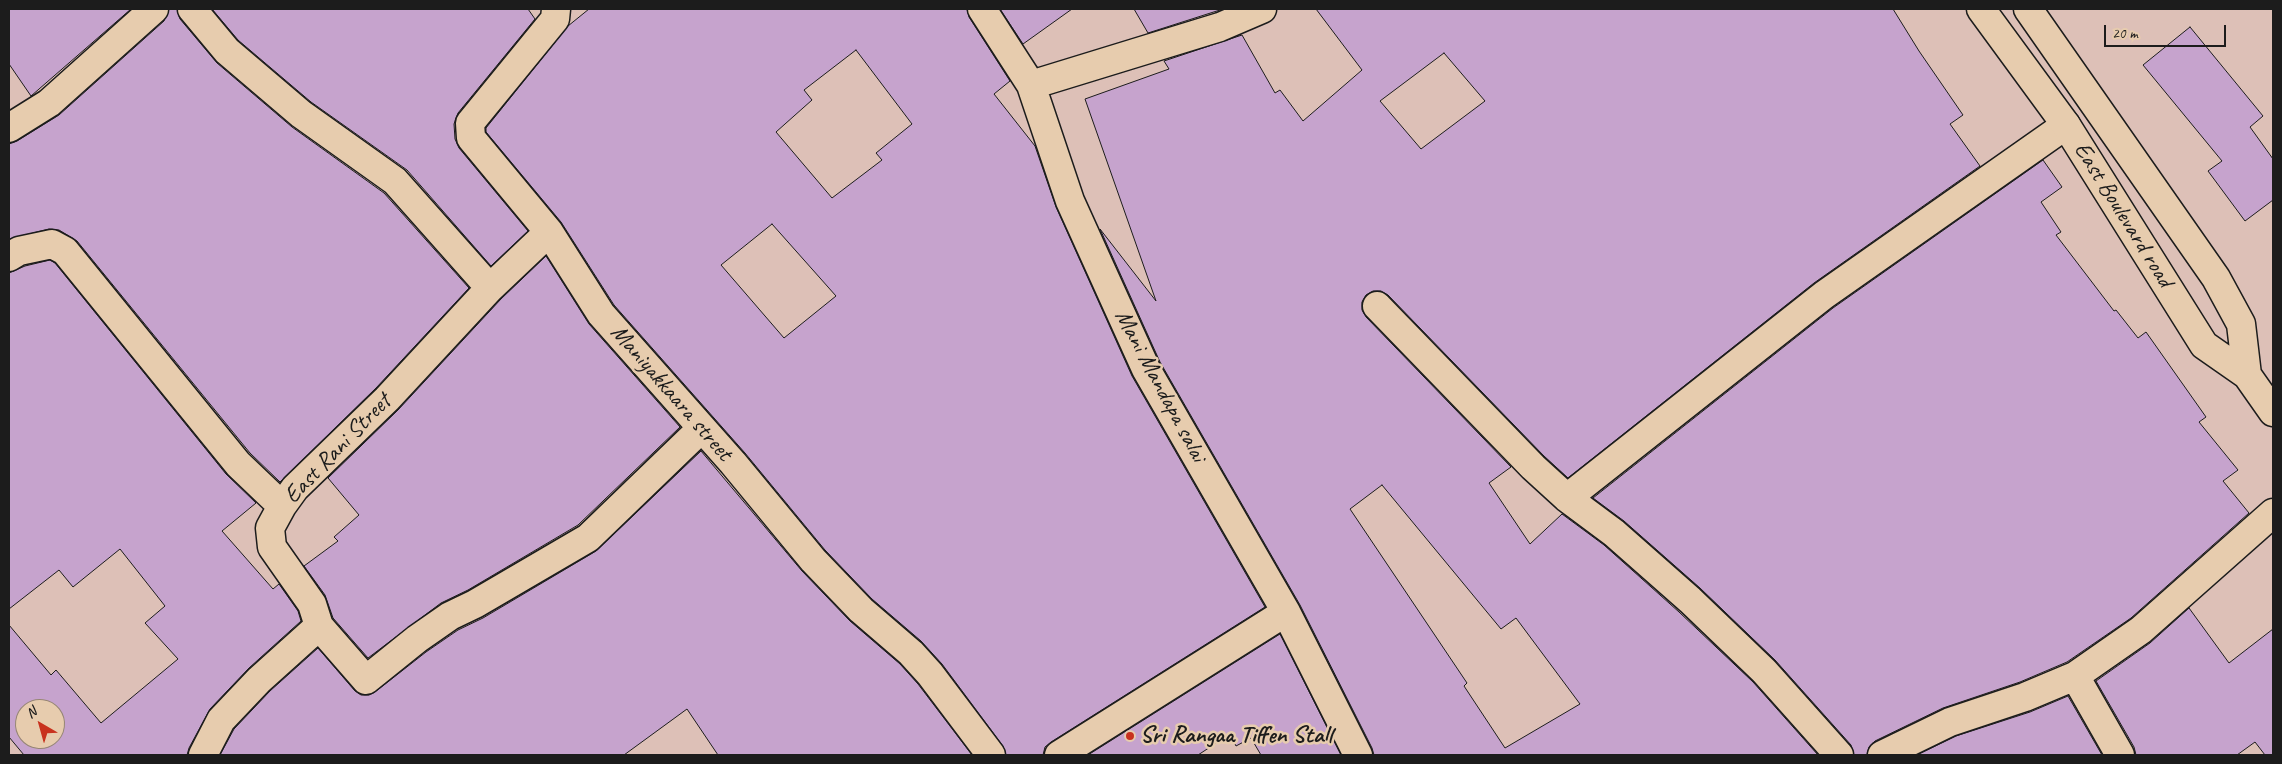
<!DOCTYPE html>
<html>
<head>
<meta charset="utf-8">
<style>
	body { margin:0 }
	#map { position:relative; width:2282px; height:764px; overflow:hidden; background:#ddc0b7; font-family:Caveat,sans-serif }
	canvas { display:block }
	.frame { position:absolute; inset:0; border:10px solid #1c1c1c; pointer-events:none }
	.north { position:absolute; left:15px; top:699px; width:50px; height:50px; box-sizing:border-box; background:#e7ccae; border:1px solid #968674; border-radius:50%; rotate:322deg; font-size:14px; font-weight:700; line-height:20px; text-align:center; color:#1c1c1c }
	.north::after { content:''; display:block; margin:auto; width:18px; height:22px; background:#c8321e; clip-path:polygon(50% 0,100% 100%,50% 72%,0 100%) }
	.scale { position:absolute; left:2104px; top:25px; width:122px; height:22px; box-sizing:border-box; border:2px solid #1c1c1c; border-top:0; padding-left:6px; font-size:15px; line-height:18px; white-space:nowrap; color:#1c1c1c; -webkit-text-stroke:4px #e7ccae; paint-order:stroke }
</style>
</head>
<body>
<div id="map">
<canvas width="2282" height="764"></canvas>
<div class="frame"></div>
<div class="north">N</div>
<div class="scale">20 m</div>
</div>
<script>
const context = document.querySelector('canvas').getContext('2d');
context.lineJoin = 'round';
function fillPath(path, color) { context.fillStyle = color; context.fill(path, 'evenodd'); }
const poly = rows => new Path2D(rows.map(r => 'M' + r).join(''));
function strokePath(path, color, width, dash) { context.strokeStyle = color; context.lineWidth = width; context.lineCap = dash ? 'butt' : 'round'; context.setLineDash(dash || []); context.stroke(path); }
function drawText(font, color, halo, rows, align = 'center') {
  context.font = font + ' Caveat,sans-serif'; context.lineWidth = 5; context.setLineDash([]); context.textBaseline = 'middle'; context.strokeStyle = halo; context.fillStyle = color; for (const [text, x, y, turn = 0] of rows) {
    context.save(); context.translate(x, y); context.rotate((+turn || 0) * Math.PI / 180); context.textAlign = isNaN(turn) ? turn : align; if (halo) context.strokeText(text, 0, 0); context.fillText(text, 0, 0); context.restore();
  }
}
const building = poly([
	[9,9,131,9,31,96,9,64,9,9],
	[169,9,177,9,180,19,217,63,292,127,384,193,469,288,376,388,280,482,250,453,77,241,59,230,49,229,9,239,9,144,17,141,59,115,164,21,169,9],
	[212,9,528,9,535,19,458,113,454,124,455,139,459,148,528,231,491,266,407,170,311,102,238,40,212,9],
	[589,9,967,9,969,17,1010,81,994,94,1035,146,1056,207,1132,376,1265,607,1051,742,1045,747,1043,755,1006,755,1003,746,942,664,921,641,872,599,825,550,745,453,614,305,561,222,486,132,486,128,568,26,589,9],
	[856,50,912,124,876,153,882,160,832,198,776,132,812,100,804,90,856,50],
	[772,224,836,296,784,338,721,265,772,224],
	[1000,9,1072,9,1023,44,1000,9],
	[1134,9,1223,9,1148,33,1134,9],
	[1316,9,1893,9,1919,51,1963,115,1950,124,1980,166,1814,283,1568,478,1544,456,1388,295,1381,291,1373,291,1366,295,1362,302,1362,310,1366,317,1511,467,1489,483,1530,544,1562,514,1604,545,1679,612,1753,682,1818,755,1374,755,1372,748,1300,605,1160,362,1100,229,1156,301,1085,99,1169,69,1164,61,1242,35,1275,93,1280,90,1303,121,1362,70,1316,9],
	[1444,53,1485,101,1421,149,1380,101,1444,53],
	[1382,485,1501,629,1516,618,1580,704,1505,748,1464,686,1467,683,1350,509,1382,485],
	[2190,27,2263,116,2250,127,2273,159,2273,200,2245,221,2208,171,2222,161,2143,65,2190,27],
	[2043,160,2062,187,2041,202,2061,232,2056,235,2114,311,2116,310,2138,338,2146,332,2206,417,2199,422,2238,470,2223,481,2249,513,2131,618,2067,662,2020,682,1943,708,1875,741,1869,747,1867,755,1854,755,1851,745,1775,660,1700,588,1624,521,1593,498,1833,308,2043,160],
	[546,256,589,324,680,427,578,525,468,590,441,603,368,658,333,618,325,595,304,566,338,541,334,537,359,515,328,478,398,410,501,299,546,256],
	[50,260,55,263,226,474,256,503,222,531,273,589,279,584,298,611,301,621,249,668,210,709,189,748,187,755,24,755,9,737,9,625,51,675,56,670,101,723,178,659,145,623,165,606,120,549,73,587,59,570,9,609,9,273,25,266,50,260],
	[25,709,55,709,55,739,25,739,25,709],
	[701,451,802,571,850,621,900,664,918,684,972,755,718,755,687,709,624,755,220,755,234,729,270,691,318,648,355,691,361,695,369,695,375,692,426,652,458,630,483,618,596,551,701,451],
	[2189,608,2229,663,2273,629,2273,755,2265,755,2255,742,2237,755,2136,755,2134,747,2096,681,2150,643,2189,608],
	[1280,634,1341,755,1261,755,1251,738,1236,746,1230,734,1198,755,1088,755,1280,634],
	[2068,696,2102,755,1917,755,1956,736,2030,712,2068,696]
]);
fillPath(building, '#c6a3cd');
strokePath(building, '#1c1c1c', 1);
const minor = poly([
	[192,9,227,51,301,114,395,181,490,288],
	[556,9,555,19,470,123,471,138,549,232,601,314,733,463,813,560,861,610,911,653,930,674,991,755],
	[982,9,1031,85,1070,201,1146,369,1286,612,1358,755],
	[1031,85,1220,27,1262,9],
	[9,128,49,103,154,9],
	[9,257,19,251,52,244,65,251,238,464,282,506],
	[1377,306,1533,467,1567,498,1614,533,1690,600,1764,671,1839,755],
	[1567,498,1824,295,2066,125],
	[319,626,366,680,417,639,450,616,475,604,588,538,702,428],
	[2075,676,2120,755],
	[203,755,221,720,259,680,319,626,312,604,272,547,270,528,282,506,295,488,387,399,490,288,549,232],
	[1059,755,1286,612],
	[1882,755,1950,722,2025,697,2075,676,2141,630,2273,513]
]);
const secondary = poly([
	[1981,9,2066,125,2204,345,2247,375,2273,412],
	[2028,9,2216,278,2241,324,2247,375]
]);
strokePath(minor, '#1c1c1c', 31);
strokePath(secondary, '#1c1c1c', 31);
strokePath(minor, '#e7ccae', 28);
strokePath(secondary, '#e7ccae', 28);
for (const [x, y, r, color] of [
	[1130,736,5,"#c8321e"]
]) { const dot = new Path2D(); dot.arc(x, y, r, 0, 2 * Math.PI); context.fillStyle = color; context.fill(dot); strokePath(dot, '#e7ccae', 2); }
drawText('24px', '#1c1c1c', '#e7ccae', [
	["East Boulevard road",2123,215,58],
	["Mani Mandapa salai",1160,386,62],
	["Maniyakkaara street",671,393,49],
	["East Rani Street",338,449,-46]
]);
drawText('bold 24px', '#1c1c1c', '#e7ccae', [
	["Sri Rangaa Tiffen Stall",1140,736]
], 'left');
</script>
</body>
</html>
